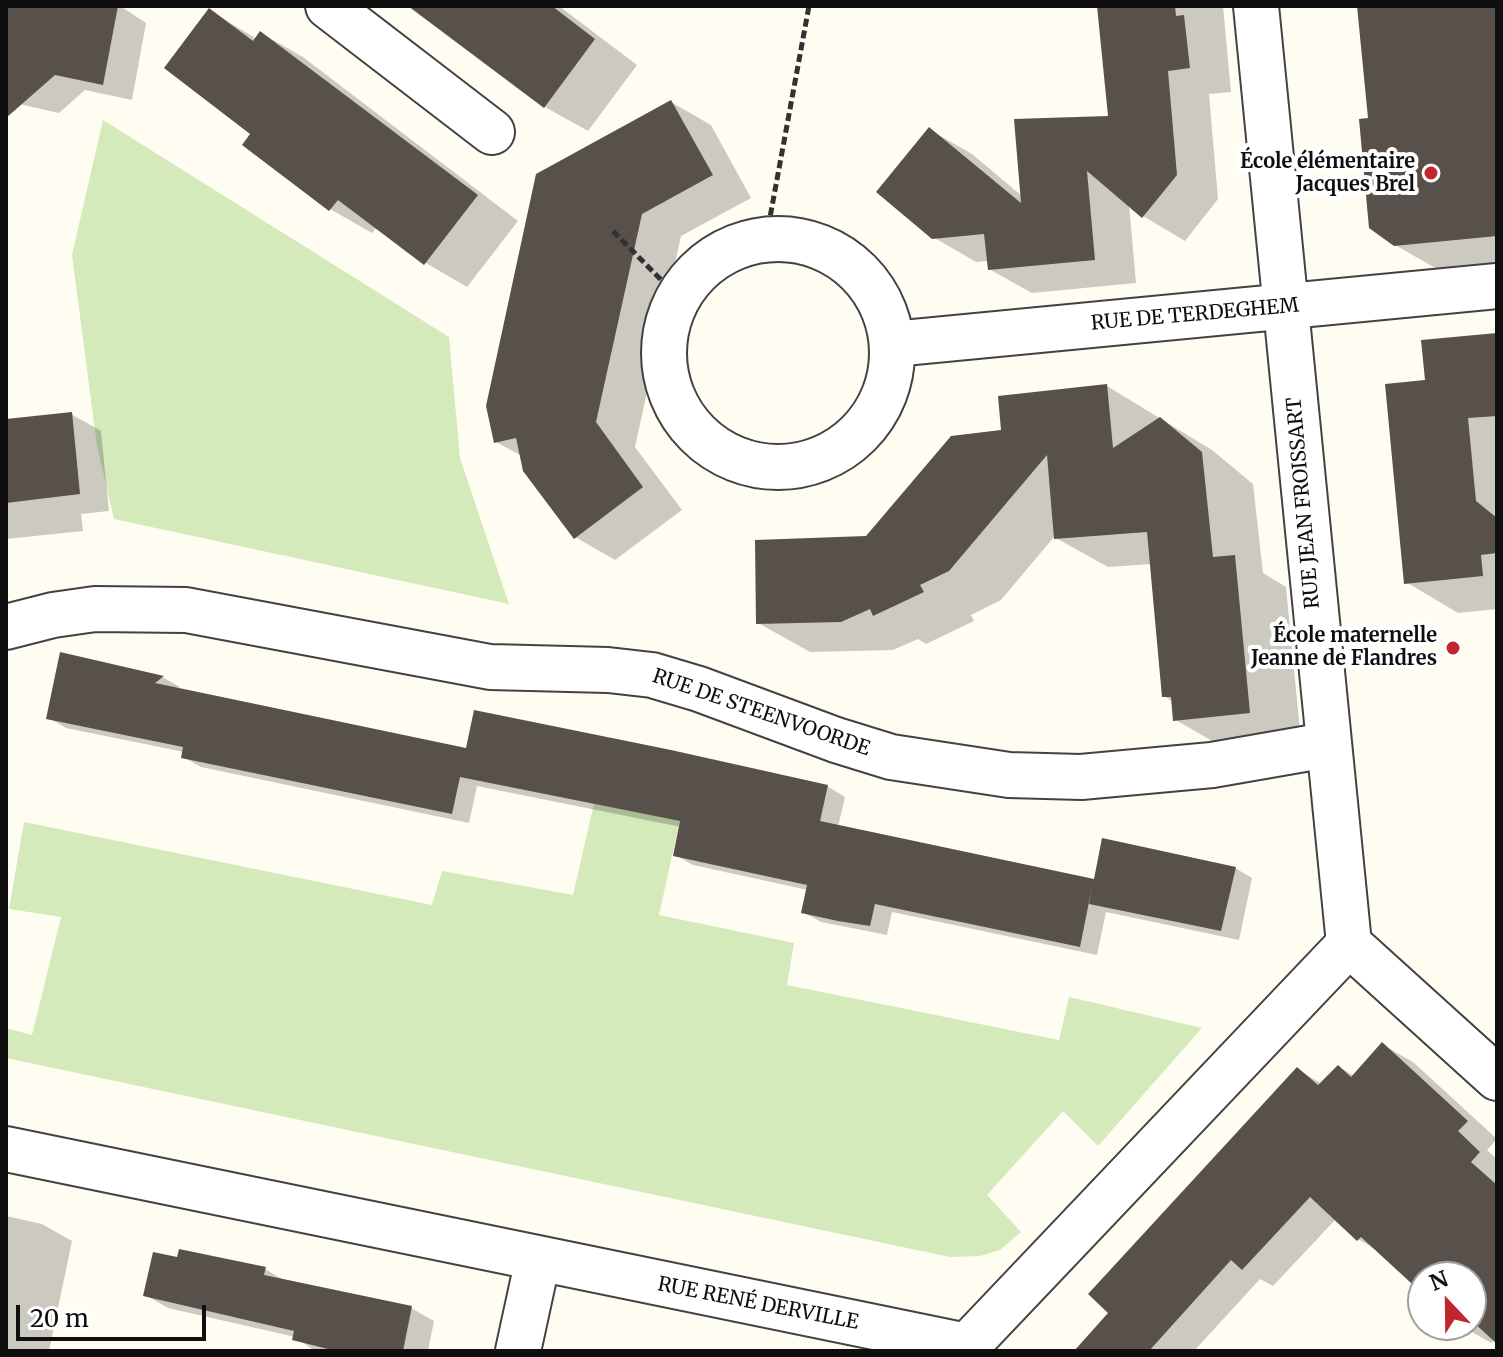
<!DOCTYPE html>
<html>
<head>
<meta charset="utf-8">
<style>
	body { margin:0 }
	#map { position:relative; width:1503px; height:1357px; overflow:hidden; background:#fffcf1; font-family:Merriweather,serif }
	canvas { display:block }
	.frame { position:absolute; inset:0; border:8px solid #0f0f0f; pointer-events:none }
	.north { position:absolute; left:1407px; top:1261px; width:80px; height:80px; box-sizing:border-box; background:#fff; border:2px solid #9f9f9f; border-radius:50%; rotate:338deg; font-size:22px; font-weight:700; line-height:32px; text-align:center; color:#0f0f0f }
	.north::after { content:''; display:block; margin:auto; width:28px; height:36px; background:#c1252e; clip-path:polygon(50% 0,100% 100%,50% 72%,0 100%) }
	.scale { position:absolute; left:16px; top:1305px; width:190px; height:36px; box-sizing:border-box; border:4px solid #0f0f0f; border-top:0; padding-left:10px; font-size:24px; line-height:28px; white-space:nowrap; color:#0f0f0f; -webkit-text-stroke:6px #fff; paint-order:stroke }
</style>
</head>
<body>
<div id="map">
<canvas width="1503" height="1357"></canvas>
<div class="frame"></div>
<div class="north">N</div>
<div class="scale">20 m</div>
</div>
<script>
const context = document.querySelector('canvas').getContext('2d');
context.lineJoin = 'round';
function fillPath(path, color) { context.fillStyle = color; context.fill(path, 'evenodd'); }
const poly = rows => new Path2D(rows.map(r => 'M' + r).join(''));
function strokePath(path, color, width, dash) { context.strokeStyle = color; context.lineWidth = width; context.lineCap = dash ? 'butt' : 'round'; context.setLineDash(dash || []); context.stroke(path); }
function drawText(font, color, halo, rows, align = 'center') {
  context.font = font + ' Merriweather,serif'; context.lineWidth = 8; context.setLineDash([]); context.textBaseline = 'middle'; context.strokeStyle = halo; context.fillStyle = color; for (const [text, x, y, turn = 0] of rows) {
    context.save(); context.translate(x, y); context.rotate((+turn || 0) * Math.PI / 180); context.textAlign = isNaN(turn) ? turn : align; if (halo) context.strokeText(text, 0, 0); context.fillText(text, 0, 0); context.restore();
  }
}
fillPath(poly([
	[103,120,449,337,460,458,509,604,114,519,97,446,72,255],
	[609,738,694,756,659,915,794,943,787,985,1059,1040,1069,997,1202,1028,1098,1146,1063,1111,987,1195,1021,1232,1000,1250,980,1256,950,1257,6,1058,6,1028,32,1035,61,917,9,909,24,822,432,905,442,871,573,895]
]), '#d4eaba');
fillPath(poly([
	[6,6,120,6,146,23,132,100,85,90,59,113,6,101],
	[411,6,559,6,637,65,588,131,545,107],
	[1099,6,1223,6,1231,92,1209,94,1218,199,1185,241,1143,216,1129,205,1136,283,1032,293,989,269,989,261,976,262,933,237,930,130,972,154,1022,196,1110,118],
	[1360,6,1497,6,1497,263,1437,269,1395,245,1370,120],
	[210,11,257,39,261,33,303,57,518,221,467,287,426,263,377,227,372,233,330,209,253,134],
	[671,102,711,125,751,198,681,236,635,447,682,510,615,560,575,537,522,456,496,442],
	[1497,335,1497,609,1458,613,1406,582,1427,382],
	[1107,386,1212,450,1253,484,1263,573,1286,587,1301,742,1226,749,1174,719,1173,702,1164,696,1152,564,1108,567,1054,537,1001,600,971,615,974,621,926,644,918,639,893,650,810,652,758,623,1003,432],
	[71,414,101,431,109,511,81,514,83,531,6,539,6,421],
	[62,654,164,678,180,687,177,689,468,750,827,786,845,797,838,827,1095,882,1235,868,1252,878,1239,940,1106,912,1097,955,892,912,887,935,821,922,803,912,808,890,693,865,675,855,681,827,477,786,469,823,201,767,183,757,184,752,66,728,49,718],
	[1383,1045,1413,1062,1497,1139,1487,1150,1497,1159,1497,1343,1494,1340,1491,1343,1460,1325,1471,1325,1471,1277,1423,1277,1423,1291,1381,1253,1358,1239,1336,1219,1273,1286,1260,1279,1194,1351,1101,1351,1298,1070,1322,1084,1339,1067,1354,1076],
	[6,1216,42,1224,72,1241,49,1351,6,1351],
	[265,1269,287,1282,411,1308,434,1321,428,1351,315,1351,295,1337,168,1308,145,1295]
]), '#0003');
fillPath(poly([
	[6,6,118,6,103,85,55,75,6,118],
	[408,6,552,6,595,39,544,108],
	[1097,6,1175,6,1176,16,1184,15,1190,68,1168,71,1177,175,1142,218,1087,171,1095,260,988,270,984,234,932,239,876,192,929,127,1021,203,1014,119,1108,116],
	[1357,6,1497,6,1497,236,1394,246,1369,228,1359,119,1368,118],
	[209,8,253,41,260,31,478,195,424,265,338,200,329,211,242,145,250,134,164,68],
	[671,100,713,175,642,214,596,422,643,487,574,539,523,471,516,438,494,443,486,406,536,174],
	[1497,333,1497,416,1468,418,1476,501,1497,518,1497,553,1481,555,1483,576,1404,584,1385,384,1425,380,1421,340],
	[1107,384,1113,448,1160,417,1202,452,1213,557,1235,555,1250,713,1173,721,1171,697,1162,697,1147,532,1054,539,1047,455,949,571,920,585,924,592,873,616,870,609,841,622,756,624,755,540,866,536,951,436,1001,430,998,396],
	[72,412,80,494,6,503,6,419],
	[60,652,164,676,155,683,466,748,474,710,671,750,828,785,820,821,1094,879,1102,838,1236,867,1221,931,1089,904,1092,887,1080,947,875,904,870,926,838,921,801,913,807,885,673,856,680,821,460,777,452,814,181,758,183,747,46,719],
	[1382,1042,1468,1121,1458,1131,1480,1152,1471,1162,1497,1185,1497,1344,1471,1320,1471,1277,1423,1277,1423,1294,1361,1237,1357,1241,1310,1197,1242,1270,1231,1260,1149,1351,1074,1351,1108,1313,1088,1294,1297,1067,1318,1085,1338,1065,1351,1077],
	[179,1249,266,1267,264,1275,412,1306,403,1351,336,1351,292,1340,294,1331,143,1296,153,1252,177,1257]
]), '#58504b');
const minor = poly([
	[328,6,492,132],
	[1256,6,1349,944,1497,1078],
	'664 353a114 114 0 1 1 228 0a114 114 0 1 1-228 0Z',
	[893,344,1497,286],
	[6,627,53,615,95,609,186,610,490,667,608,670,652,675,699,689,836,740,891,757,1009,775,1081,777,1212,765,1327,745],
	[6,1149,967,1346,1349,944],
	[518,1351,538,1259]
]);
strokePath(minor, '#424242', 48);
strokePath(poly([
	[613,231,678,297],
	[766,239,809,6]
]), '#313131', 5, [8, 4]);
strokePath(minor, '#fff', 44);
for (const [x, y, r, color] of [
	[1431,173,8,"#c1252e"],
	[1453,648,8,"#c1252e"]
]) { const dot = new Path2D(); dot.arc(x, y, r, 0, 2 * Math.PI); context.fillStyle = color; context.fill(dot); strokePath(dot, '#fff', 3); }
drawText('bold 20px', '#0f0f0f', '#fff', [
	["École élémentaire",1415,162],
	["Jacques Brel",1415,185],
	["École maternelle",1437,636],
	["Jeanne de Flandres",1437,659]
], 'right');
drawText('20px', '#0f0f0f', '#fff', [
	["RUE DE TERDEGHEM",1195,315,-5],
	["RUE JEAN FROISSART",1304,503,-95],
	["RUE DE STEENVOORDE",761,713,19],
	["RUE RENÉ DERVILLE",758,1304,11]
]);
</script>
</body>
</html>
